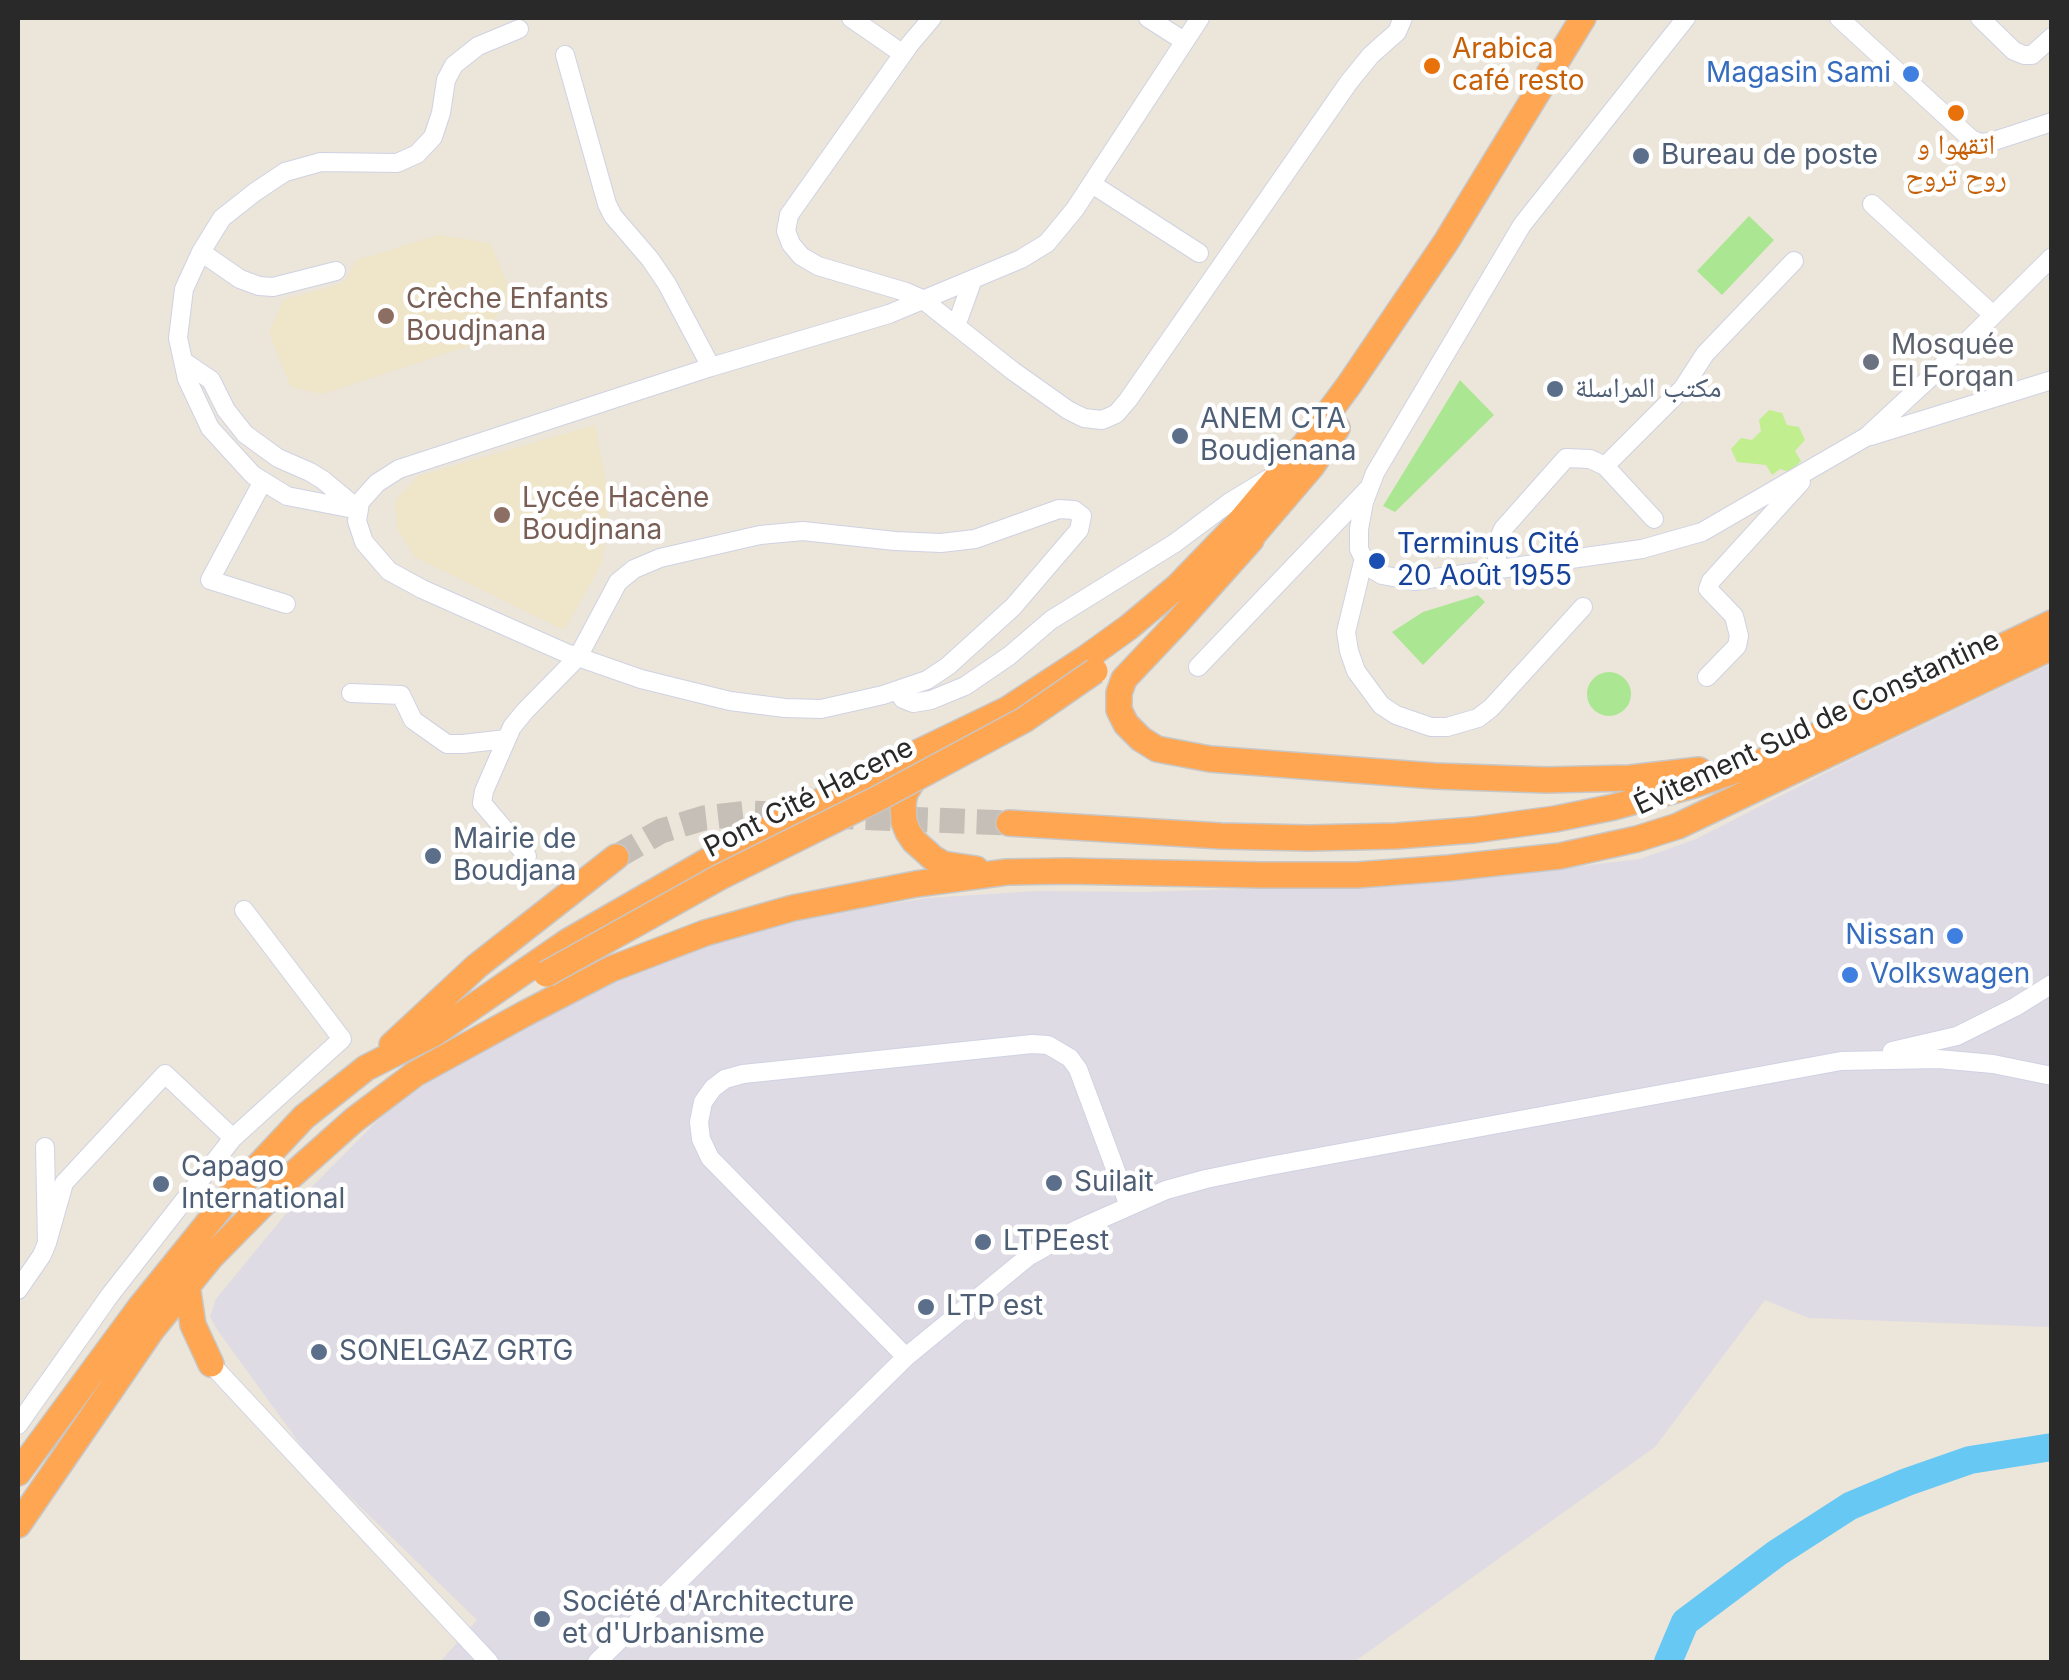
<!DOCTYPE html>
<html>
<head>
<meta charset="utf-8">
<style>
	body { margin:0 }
	#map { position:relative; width:2069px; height:1680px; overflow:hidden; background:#ece5da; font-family:Inter,sans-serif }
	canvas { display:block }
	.frame { position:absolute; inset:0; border:20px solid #292929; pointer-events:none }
</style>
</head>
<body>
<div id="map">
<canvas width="2069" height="1680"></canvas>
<div class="frame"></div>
</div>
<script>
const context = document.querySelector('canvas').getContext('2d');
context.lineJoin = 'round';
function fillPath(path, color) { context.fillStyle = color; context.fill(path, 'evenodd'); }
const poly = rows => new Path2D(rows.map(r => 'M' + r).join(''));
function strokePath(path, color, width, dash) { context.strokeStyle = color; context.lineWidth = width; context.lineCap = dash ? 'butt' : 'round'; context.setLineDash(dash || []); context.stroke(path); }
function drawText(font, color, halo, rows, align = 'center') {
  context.font = font + ' Inter,"Noto Naskh Arabic",sans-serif'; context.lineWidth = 9; context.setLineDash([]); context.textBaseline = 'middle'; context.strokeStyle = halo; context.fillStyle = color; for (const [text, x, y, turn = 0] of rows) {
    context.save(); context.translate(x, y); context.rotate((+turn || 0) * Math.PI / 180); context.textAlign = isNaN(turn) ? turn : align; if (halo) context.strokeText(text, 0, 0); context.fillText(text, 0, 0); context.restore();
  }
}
fillPath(poly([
	[2051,664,2051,1327,1809,1318,1765,1300,1655,1447,1354,1662,440,1662,477,1620,311,1459,218,1331,210,1317,216,1299,289,1210,384,1114,472,1051,609,983,711,944,807,917,927,898,1038,891,1146,892,1446,882,1640,859,1696,839,1853,759]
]), '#dedbe4');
fillPath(poly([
	[439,235,490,243,512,293,478,343,322,394,291,387,269,333,283,300,343,283,357,260],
	[595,425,609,500,602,563,564,630,415,557,397,529,395,501,418,476]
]), '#efe5c8');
fillPath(poly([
	[1749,216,1774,240,1722,295,1697,271],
	[1460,380,1494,415,1395,512,1383,506],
	[1478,595,1485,602,1423,665,1392,632,1423,612],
	'1587 694a22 22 0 1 1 44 0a22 22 0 1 1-44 0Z'
]), '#abe693');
fillPath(poly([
	[1769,410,1782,413,1787,425,1799,427,1805,440,1795,451,1801,461,1790,472,1780,469,1772,475,1766,465,1737,462,1731,449,1741,438,1752,440,1761,431,1759,420]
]), '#c1ee8e');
strokePath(poly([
	[1668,1662,1685,1622,1777,1553,1850,1506,1907,1482,1970,1460,2052,1447]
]), '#67c8f4', 28);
strokePath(poly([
	[616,857,661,831,704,818,748,813,1009,823]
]), '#c5bfb7', 25, [25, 12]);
const minor = poly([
	[851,18,903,54],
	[932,18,910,44,789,215,786,231,791,244,801,256,818,266,906,292,922,299,1013,371,1068,410,1084,418,1102,420,1116,414,1128,400,1349,82,1371,55,1397,32,1403,18],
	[1148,18,1184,41],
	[1686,18,1522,225,1375,473,1364,502,1359,529,1359,549,1367,566,1382,575,1414,581,1642,549,1702,532,1866,437,1934,374,2052,257],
	[1839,18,1971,139,1980,143,1991,142,2052,122],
	[1980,18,2014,51,2024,55,2032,55,2052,37],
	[565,55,607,204,613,216,650,259,667,284,711,367],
	[1092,184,1199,253],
	[1872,204,1993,315],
	[201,252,240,279,259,286,273,287,336,271],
	[956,326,973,279],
	[183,361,211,380,226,410,245,434,278,458,310,472,323,480,359,510],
	[1871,436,2052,380],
	[1605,466,1683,388,1705,354,1794,261],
	[263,481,210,580,286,604],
	[359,510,287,496,253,475,210,428,187,379,178,338,184,289,201,252,222,218,255,192,285,172,321,162,397,163,417,154,433,137,441,113,446,80,454,65,478,46,519,29],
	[1364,558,1346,632,1349,651,1356,671,1381,705,1396,715,1431,727,1447,727,1478,718,1491,708,1583,607],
	[1498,569,1496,545,1503,529,1566,458,1590,459,1605,466,1654,519],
	[1198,667,1367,490],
	[1707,677,1737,646,1739,636,1734,616,1708,589,1711,581,1801,482],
	[897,690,903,699,913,703,931,700,965,686,1009,656,1051,620,1175,543,1230,502,1268,479],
	[351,693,401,695,413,720,447,744,463,744,506,739],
	[527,856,482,803,484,791,512,727,525,711,578,657,618,582,634,569,660,558,760,535,803,531,895,541,941,543,975,539,1059,509,1074,510,1082,516,1079,530,1013,607,948,666,927,680,883,695,821,709,785,708,730,701,641,679,578,657,566,653,422,589,389,571,364,542,357,521,360,502,377,483,399,469,711,367,889,314,1021,259,1047,243,1075,209,1200,18],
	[1892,1051,1957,1036,2015,1007,2052,984],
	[47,1243,64,1183,165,1074,233,1138],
	[18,1290,42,1255,47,1243,45,1147],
	[906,1357,710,1158,701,1139,699,1122,703,1102,713,1088,725,1079,743,1074,1032,1044,1048,1045,1070,1058,1078,1069,1129,1206],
	[211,1364,489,1662],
	[18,1425,110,1295,233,1138,342,1039,244,910],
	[597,1662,906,1357,1029,1256,1078,1229,1166,1190,1206,1179,1264,1167,1841,1061,1938,1059,1993,1064,2052,1076]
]);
const highway = poly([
	[1251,540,1176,624,1124,679,1119,693,1119,710,1126,724,1141,739,1157,749,1210,759,1435,776,1546,780,1630,778,1699,770],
	[1241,549,1312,466,1337,428],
	[920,769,905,793,903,803,904,822,908,832,914,841,933,858,943,864,976,869],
	[1009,823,1221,836,1309,838,1396,836,1474,830,1555,819,1614,807,1694,785,1763,761,2052,623],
	[392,1045,477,966,616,857],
	[187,1285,193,1325,211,1364],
	[18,1473,141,1306,229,1197,304,1117,366,1068,435,1033,567,942,723,852,871,775,1008,709,1086,658,1129,627,1178,586,1236,526,1306,443,1349,385,1446,242,1583,18],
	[18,1525,151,1331,211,1257,289,1178,354,1120,415,1074,526,1013,611,969,705,933,793,908,916,884,1007,872,1066,871,1260,875,1357,875,1449,868,1560,856,1637,839,1678,826,2052,647]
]);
strokePath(minor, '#cfd2e3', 20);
strokePath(highway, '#c7c7c7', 28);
strokePath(minor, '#fff', 18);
strokePath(highway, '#ffa653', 25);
const highwayBridge = poly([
	[546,974,720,877,877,799,1024,720,1095,671]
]);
strokePath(highwayBridge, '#c7c7c7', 28, []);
strokePath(highwayBridge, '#ffa653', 25);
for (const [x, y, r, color] of [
	[1432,66,10,"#e8710a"],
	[1911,74,10,"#3f7fe0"],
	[1956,113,10,"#e8710a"],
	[1641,156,10,"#5c6f8a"],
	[386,316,10,"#8d6e63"],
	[1871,362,10,"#6b7280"],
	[1555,389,10,"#5c6f8a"],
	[1180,436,10,"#5c6f8a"],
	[502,515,10,"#8d6e63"],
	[1377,561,10,"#1a4fb4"],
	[433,856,10,"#5c6f8a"],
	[1955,936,10,"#3f7fe0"],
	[1850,975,10,"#3f7fe0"],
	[1054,1183,10,"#5c6f8a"],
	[161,1184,10,"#5c6f8a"],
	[983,1242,10,"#5c6f8a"],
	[926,1307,10,"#5c6f8a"],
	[319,1352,10,"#5c6f8a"],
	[542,1619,10,"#5c6f8a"]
]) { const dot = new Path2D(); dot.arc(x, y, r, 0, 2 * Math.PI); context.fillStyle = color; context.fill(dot); strokePath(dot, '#fff', 4); }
drawText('28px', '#c56008', '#fff', [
	["Arabica",1452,50],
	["café resto",1452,82],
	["اتقهوا و",1956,146,"center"],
	["روح تروح",1956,178,"center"]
], 'left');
drawText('28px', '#366cbe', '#fff', [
	["Magasin Sami",1891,74],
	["Nissan",1935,936],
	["Volkswagen",1870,975,"left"]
], 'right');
drawText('28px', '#4e5e75', '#fff', [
	["Bureau de poste",1661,156],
	["مكتب المراسلة",1575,389],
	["ANEM CTA",1200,420],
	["Boudjenana",1200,452],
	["Mairie de",453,840],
	["Boudjana",453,872],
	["Capago",181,1168],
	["International",181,1200],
	["Suilait",1074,1183],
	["LTPEest",1003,1242],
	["LTP est",946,1307],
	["SONELGAZ GRTG",339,1352],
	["Société d'Architecture",562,1603],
	["et d'Urbanisme",562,1635]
], 'left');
drawText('28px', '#785e54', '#fff', [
	["Crèche Enfants",406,300],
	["Boudjnana",406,332],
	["Lycée Hacène",522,499],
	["Boudjnana",522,531]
], 'left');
drawText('28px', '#5b616d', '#fff', [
	["Mosquée",1891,346],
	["El Forqan",1891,378]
], 'left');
drawText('28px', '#164399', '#fff', [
	["Terminus Cité",1397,545],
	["20 Août 1955",1397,577]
], 'left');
drawText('28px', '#292929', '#fff', [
	["Évitement Sud de Constantine",1817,723,-25],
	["Pont Cité Hacene",809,798,-27]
]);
</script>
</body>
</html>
